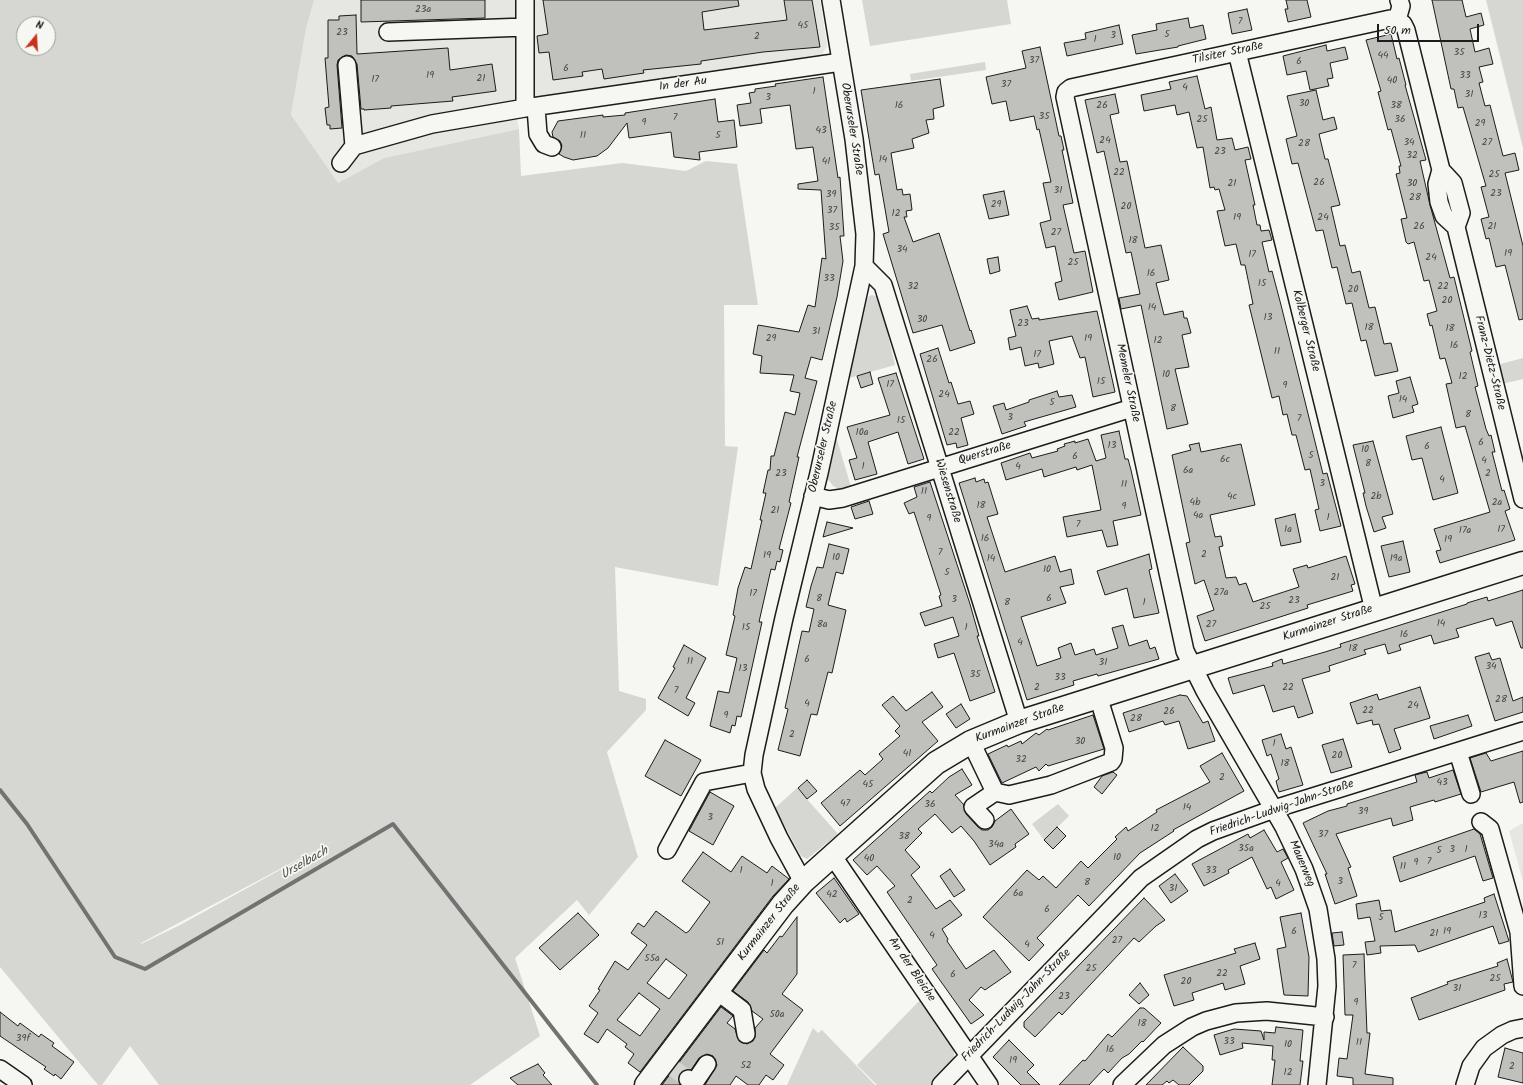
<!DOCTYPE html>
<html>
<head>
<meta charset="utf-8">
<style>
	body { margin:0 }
	#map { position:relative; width:1523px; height:1085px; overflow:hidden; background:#f6f6f2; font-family:Kalam,sans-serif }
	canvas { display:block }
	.north { position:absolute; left:16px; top:16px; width:40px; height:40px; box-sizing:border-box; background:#f6f6f2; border:1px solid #9f9f9c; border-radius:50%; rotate:18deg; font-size:11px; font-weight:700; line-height:16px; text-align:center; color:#1c1c1c }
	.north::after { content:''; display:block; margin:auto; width:14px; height:18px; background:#c8321e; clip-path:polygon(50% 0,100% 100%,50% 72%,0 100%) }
	.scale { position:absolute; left:1377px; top:24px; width:102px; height:18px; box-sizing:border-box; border:2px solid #1c1c1c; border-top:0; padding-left:5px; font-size:12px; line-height:14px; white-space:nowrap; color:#1c1c1c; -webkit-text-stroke:3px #f6f6f2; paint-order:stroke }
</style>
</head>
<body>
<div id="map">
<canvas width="1523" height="1085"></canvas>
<div class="north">N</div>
<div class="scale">50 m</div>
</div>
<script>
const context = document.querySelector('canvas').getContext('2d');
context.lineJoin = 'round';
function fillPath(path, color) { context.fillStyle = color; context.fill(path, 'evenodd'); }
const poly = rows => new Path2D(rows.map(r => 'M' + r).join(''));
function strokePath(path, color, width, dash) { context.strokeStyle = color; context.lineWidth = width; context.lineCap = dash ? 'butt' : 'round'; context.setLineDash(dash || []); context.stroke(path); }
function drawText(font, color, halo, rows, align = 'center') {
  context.font = font + ' Kalam,sans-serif'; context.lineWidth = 3.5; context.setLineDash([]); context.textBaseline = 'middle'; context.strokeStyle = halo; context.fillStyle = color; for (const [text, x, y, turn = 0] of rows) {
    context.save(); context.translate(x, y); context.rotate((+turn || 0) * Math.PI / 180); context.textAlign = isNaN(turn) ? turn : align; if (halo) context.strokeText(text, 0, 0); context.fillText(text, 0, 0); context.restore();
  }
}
fillPath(poly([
	[314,0,820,0,827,46,821,56,513,100,519,129,384,158,338,183,291,116,306,29],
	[1523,823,1523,881,1509,831]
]), '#e6e6e2');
fillPath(poly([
	[0,0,314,0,306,29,291,115,338,183,384,158,519,129,521,176,622,163,686,171,706,161,737,164,758,305,724,305,725,446,738,447,718,586,615,567,619,691,646,699,646,710,607,752,638,857,589,915,577,900,515,958,540,1036,470,1085,159,1085,130,1046,102,1085,98,1085,0,967],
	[24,24,48,24,48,48,24,48],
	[340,837,180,925,141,944,141,943],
	[862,0,1007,0,1011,24,870,46],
	[1486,0,1523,0,1523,148],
	[985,62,986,70,911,81,910,74],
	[872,295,878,297,880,301,895,365,849,378,867,300,869,296],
	[1523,358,1523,379,1502,384,1497,365],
	[836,436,851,487,841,490,833,486,827,478],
	[797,788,838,834,807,859,801,856,775,808],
	[1058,804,1069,816,1044,840,1032,824],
	[921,999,954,1048,954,1060,931,1085,877,1085,857,1065],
	[813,1028,818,1033,822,1030,875,1085,787,1085]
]), '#d6d6d2');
strokePath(poly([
	[0,790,27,824,115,957,145,969,393,824,597,1085]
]), '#727271', 4);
const building = poly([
	[361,0,485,0,485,18,361,22,361,0],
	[543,0,738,0,739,6,702,12,704,30,787,20,784,0,812,0,820,47,763,52,701,61,701,64,643,70,644,73,604,79,602,69,582,72,583,76,553,80,549,52,539,53,537,36,548,34,543,0],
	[1286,0,1307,0,1311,17,1288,22,1285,9,1288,9,1286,0],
	[1432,0,1462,0,1466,17,1481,13,1484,25,1470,29,1475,52,1489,48,1493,64,1479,67,1483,82,1479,83,1485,106,1490,105,1503,156,1515,153,1519,170,1505,173,1523,246,1523,319,1519,320,1505,265,1496,267,1489,238,1486,239,1481,219,1489,217,1481,187,1486,186,1463,107,1458,108,1454,89,1451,89,1432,0],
	[1247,9,1252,30,1232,34,1228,13,1247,9],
	[356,15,357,54,448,48,450,70,492,64,496,91,452,97,453,101,391,106,391,108,364,110,364,109,361,109,357,64,352,56,346,55,338,60,337,65,342,128,330,129,330,125,327,125,325,108,329,107,325,58,328,58,328,20,339,20,339,16,356,15],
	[1188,18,1190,28,1203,25,1206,39,1178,46,1178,47,1136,54,1132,35,1157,30,1156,24,1188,18],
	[1119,25,1123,44,1067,56,1064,43,1086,39,1085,33,1119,25],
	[1391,34,1397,59,1399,58,1406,85,1405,85,1426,160,1420,161,1430,205,1450,278,1454,277,1472,351,1470,352,1478,386,1475,387,1486,429,1489,436,1491,435,1495,452,1492,452,1502,491,1504,490,1510,509,1505,511,1515,540,1440,563,1436,551,1441,550,1434,529,1490,512,1465,426,1456,428,1446,384,1452,383,1445,358,1440,359,1432,325,1430,326,1427,314,1437,311,1429,280,1424,281,1414,242,1408,244,1406,242,1401,219,1407,218,1396,174,1400,173,1399,166,1401,166,1391,129,1388,130,1378,92,1381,91,1366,40,1391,34],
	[1326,45,1327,51,1345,47,1348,59,1330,63,1333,78,1327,79,1329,86,1310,90,1306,71,1287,75,1283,56,1326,45],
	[1040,47,1059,136,1061,136,1064,150,1062,150,1073,203,1063,205,1074,253,1085,251,1093,292,1059,300,1055,283,1062,281,1055,246,1046,248,1040,223,1051,220,1043,183,1051,182,1039,129,1037,130,1034,116,1010,121,1006,101,992,104,986,77,1026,68,1022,51,1040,47],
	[1197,76,1205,109,1211,107,1217,140,1232,138,1235,150,1248,147,1251,159,1245,160,1255,205,1253,205,1257,225,1260,225,1261,231,1269,230,1272,240,1262,242,1269,272,1272,271,1281,305,1323,474,1327,473,1341,526,1320,531,1315,510,1319,509,1310,469,1305,470,1296,435,1292,435,1287,414,1283,415,1279,396,1272,398,1249,305,1253,304,1245,265,1241,265,1236,244,1225,246,1217,211,1225,210,1219,189,1215,190,1214,187,1210,188,1203,147,1197,148,1189,112,1177,115,1175,105,1144,111,1141,95,1171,89,1169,82,1197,76],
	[823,77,838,178,840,177,844,236,840,236,843,261,837,297,822,360,811,357,805,378,817,381,797,457,799,457,789,502,791,503,779,549,783,550,780,562,777,561,775,570,771,569,759,622,762,622,741,717,737,716,735,726,732,725,730,733,710,726,718,691,729,693,737,658,726,655,735,616,733,615,738,588,745,567,751,569,762,520,760,520,766,493,763,493,768,470,770,470,771,456,774,456,785,412,795,415,800,393,790,391,794,375,760,373,762,356,753,354,758,325,799,332,808,305,815,307,822,258,826,259,821,190,798,189,798,184,818,181,813,147,796,149,790,105,760,109,762,123,740,126,737,105,751,103,749,93,755,92,755,89,776,86,775,84,823,77],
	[940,79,944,106,933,109,934,119,926,120,929,133,912,139,914,148,891,153,897,190,902,189,903,195,910,194,912,210,906,211,907,217,904,217,913,242,939,233,970,331,971,330,975,343,950,351,942,325,913,333,883,234,889,232,879,174,875,175,861,90,940,79],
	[1316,90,1323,120,1334,117,1337,129,1319,134,1325,159,1328,159,1340,205,1331,207,1340,246,1345,245,1352,273,1360,271,1369,308,1375,307,1384,344,1391,343,1398,371,1375,376,1366,340,1361,341,1352,303,1346,304,1337,267,1332,268,1323,230,1316,231,1298,163,1292,164,1286,139,1297,136,1287,96,1316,90],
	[1115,94,1119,113,1110,115,1120,162,1127,161,1145,248,1161,245,1169,280,1156,283,1164,315,1183,311,1184,318,1187,318,1191,333,1182,335,1189,367,1175,369,1188,424,1167,429,1141,305,1121,309,1119,298,1140,294,1131,252,1126,253,1104,151,1097,153,1085,100,1115,94],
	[715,99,718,122,734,120,737,147,699,152,700,160,674,157,671,132,629,138,627,123,608,148,597,156,573,160,564,157,559,154,562,146,560,141,553,137,552,132,558,121,603,115,603,117,625,115,625,113,715,99],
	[1004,191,1009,215,989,219,983,195,1004,191],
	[998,257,1000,271,990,274,987,259,998,257],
	[1027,306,1032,319,1039,318,1039,320,1097,311,1115,392,1093,397,1085,357,1080,358,1072,336,1049,341,1054,364,1039,368,1038,363,1025,366,1021,347,1010,350,1008,338,1016,336,1010,310,1027,306],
	[938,348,949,383,951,382,958,404,970,401,974,414,961,418,968,445,957,448,956,443,947,445,920,354,938,348],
	[870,372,873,384,861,388,857,376,870,372],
	[896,373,924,459,908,464,898,432,868,442,877,474,855,480,849,460,857,458,847,427,890,415,878,378,896,373],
	[1410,377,1418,404,1412,406,1414,412,1393,418,1388,396,1399,393,1396,381,1410,377],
	[1057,391,1059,397,1072,395,1076,407,1024,422,1026,426,1002,434,993,406,1004,403,1006,410,1029,402,1029,400,1057,391],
	[1441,427,1458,493,1433,500,1422,458,1412,460,1406,436,1441,427],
	[1119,431,1125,459,1128,459,1131,470,1141,515,1113,521,1118,545,1107,547,1102,530,1067,537,1063,517,1101,510,1092,465,1077,470,1076,467,1044,477,1042,469,1006,480,1001,463,1030,453,1032,458,1058,451,1057,449,1065,446,1064,444,1075,441,1075,443,1088,439,1096,461,1106,458,1101,435,1119,431],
	[1373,441,1393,514,1382,517,1386,528,1374,532,1366,506,1363,493,1365,493,1353,445,1373,441],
	[1199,443,1201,452,1241,444,1255,505,1210,515,1215,537,1221,536,1223,546,1219,547,1226,578,1236,577,1239,585,1246,583,1253,602,1299,587,1293,569,1307,565,1308,568,1346,556,1355,584,1351,585,1353,591,1307,605,1308,608,1205,641,1197,616,1214,610,1204,580,1195,584,1186,543,1190,542,1172,455,1191,450,1189,445,1199,443],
	[975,478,976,482,984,479,985,483,988,482,998,514,987,517,1005,572,1055,556,1060,572,1071,569,1074,584,1060,587,1066,603,1021,617,1037,666,1061,658,1058,648,1071,643,1075,655,1094,649,1096,655,1118,648,1112,628,1123,625,1129,646,1147,640,1150,649,1155,647,1159,659,1098,676,1097,674,1073,681,1074,685,1027,700,959,483,975,478],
	[930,482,970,604,979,636,977,636,995,692,970,701,954,653,938,658,934,644,959,636,953,617,925,626,920,613,942,606,939,596,941,595,914,512,909,514,904,503,917,497,914,487,930,482],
	[869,501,873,514,855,519,851,507,869,501],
	[1295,514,1301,542,1281,546,1275,519,1295,514],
	[827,522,853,528,823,537,827,522],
	[1403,541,1410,572,1389,577,1381,546,1403,541],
	[829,544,849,549,843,574,836,572,828,605,846,610,832,673,828,672,817,715,811,714,800,756,778,750,788,709,785,708,802,631,809,632,814,609,806,607,811,586,817,567,823,568,829,544],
	[1149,554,1152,569,1149,570,1159,613,1134,618,1127,588,1105,595,1097,571,1149,554],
	[1523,590,1523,648,1521,648,1512,621,1496,626,1493,618,1456,629,1459,637,1434,644,1431,635,1399,645,1401,650,1388,654,1385,644,1364,650,1366,654,1329,666,1330,671,1302,679,1313,713,1298,718,1294,706,1273,712,1264,685,1233,694,1228,678,1273,666,1272,663,1282,659,1283,664,1325,652,1341,647,1340,644,1467,604,1467,603,1487,597,1488,601,1523,590],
	[684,645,706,658,686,698,695,703,688,716,658,698,675,668,673,667,684,645],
	[1489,653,1492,660,1500,658,1513,701,1523,697,1523,712,1495,721,1475,657,1489,653],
	[1420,687,1430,718,1394,729,1401,749,1389,753,1379,724,1373,725,1372,720,1357,724,1350,703,1377,694,1379,700,1420,687],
	[932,692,943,707,922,722,938,741,840,826,821,803,860,770,865,775,883,759,879,754,900,736,895,731,900,726,882,705,893,696,906,711,932,692],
	[1180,695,1187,696,1203,723,1208,721,1215,741,1188,749,1179,721,1165,725,1163,721,1129,732,1123,713,1180,695],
	[961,704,970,719,956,728,946,714,961,704],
	[1093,715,1104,749,1048,766,1046,764,1039,771,1036,767,1002,783,988,754,1007,745,1008,747,1021,741,1022,744,1036,733,1039,735,1047,729,1048,730,1093,715],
	[1468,715,1472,726,1434,739,1430,726,1468,715],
	[1281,734,1286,749,1291,747,1303,785,1279,792,1276,781,1279,779,1271,754,1267,756,1262,740,1281,734],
	[1343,739,1352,767,1331,773,1322,745,1343,739],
	[665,740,701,760,681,796,645,776,665,740],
	[1523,751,1523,802,1520,803,1514,782,1481,792,1470,758,1486,753,1491,761,1523,751],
	[1222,753,1244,791,1173,830,1174,831,1140,853,1089,906,1078,895,1037,938,1044,945,1029,961,983,917,1027,870,1039,880,1043,876,1056,888,1081,861,1088,868,1117,839,1115,837,1126,827,1128,831,1157,812,1156,810,1210,782,1200,766,1222,753],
	[962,769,972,785,955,795,964,805,966,814,978,827,982,830,988,830,992,827,995,821,1011,809,1029,834,1015,844,1016,847,990,865,974,841,961,826,952,833,935,814,918,829,922,833,905,850,920,867,911,875,936,909,950,900,962,915,942,929,948,939,947,941,966,969,994,950,1011,972,985,990,981,987,969,1000,984,1015,971,1024,932,969,937,965,887,892,895,886,877,866,867,875,853,860,930,791,932,793,949,777,962,769],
	[1453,770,1461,794,1435,802,1434,800,1410,807,1413,820,1393,826,1391,818,1336,834,1351,867,1348,868,1357,896,1335,904,1325,874,1327,874,1303,823,1328,811,1347,806,1347,804,1417,782,1415,775,1427,772,1429,778,1453,770],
	[1113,772,1117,775,1102,794,1094,787,1102,776,1113,772],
	[807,780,817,791,807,799,798,788,807,780],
	[710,792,734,806,713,845,689,831,710,792],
	[1057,827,1066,836,1053,849,1044,840,1057,827],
	[1474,829,1480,834,1493,878,1483,881,1475,856,1400,882,1393,857,1474,829],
	[1264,830,1277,852,1283,849,1288,858,1281,862,1294,890,1276,899,1271,887,1267,889,1252,857,1228,870,1229,873,1204,886,1192,864,1248,834,1250,838,1264,830],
	[703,852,731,872,742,856,767,873,772,866,789,879,773,896,640,1072,628,1063,634,1054,625,1047,627,1044,607,1029,598,1043,584,1034,598,1013,589,1006,600,990,598,989,615,961,628,970,647,945,631,933,638,923,644,927,656,911,686,933,689,931,710,902,682,881,703,852],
	[666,959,687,975,669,999,647,983,666,959],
	[639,993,660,1009,640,1036,617,1020,639,993],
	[950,869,965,890,954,897,940,876,950,869],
	[1175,874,1188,891,1171,903,1159,886,1175,874],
	[834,878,859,914,847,922,845,918,840,923,816,893,834,878],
	[1494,894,1509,941,1499,944,1493,926,1418,952,1415,945,1380,946,1381,953,1367,955,1365,942,1375,941,1370,917,1358,919,1356,904,1379,900,1381,911,1391,910,1395,932,1485,902,1484,898,1494,894],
	[1144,898,1165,920,1156,926,1139,942,1134,938,1062,1015,1059,1012,1035,1037,1024,1027,1024,1022,1144,898],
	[578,913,599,935,560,970,539,948,578,913],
	[1301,913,1309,957,1308,996,1284,995,1277,949,1286,947,1280,917,1301,913],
	[797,917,797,974,782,994,803,1010,770,1054,784,1065,773,1080,766,1075,759,1085,748,1085,736,1076,730,1085,705,1085,717,1065,713,1056,707,1054,699,1058,691,1070,684,1070,680,1073,678,1079,680,1085,662,1085,721,1007,733,1016,727,1023,735,1029,739,1041,747,1044,753,1041,755,1037,755,1028,763,1019,752,1011,748,1002,733,991,764,950,767,953,780,936,782,937,797,917],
	[1342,932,1344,945,1334,946,1332,933,1342,932],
	[1255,943,1260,959,1240,966,1245,984,1225,990,1223,983,1192,993,1194,1000,1174,1006,1164,975,1236,953,1234,949,1255,943],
	[1364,954,1367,1033,1370,1033,1365,1074,1393,1078,1393,1085,1353,1085,1353,1078,1337,1076,1339,1058,1347,1059,1353,1015,1345,1015,1343,955,1364,954],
	[1507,959,1513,982,1504,984,1505,990,1419,1020,1411,998,1448,984,1447,982,1498,966,1497,963,1507,959],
	[1140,983,1149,995,1139,1004,1129,995,1140,983],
	[1140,1008,1144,1008,1161,1023,1143,1042,1142,1041,1129,1054,1122,1058,1108,1073,1104,1069,1089,1085,1059,1085,1083,1060,1085,1061,1108,1034,1112,1037,1140,1008],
	[0,1012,18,1026,20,1023,39,1037,41,1034,54,1043,52,1046,74,1062,61,1079,55,1074,54,1076,44,1069,46,1067,0,1036,0,1012],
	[1276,1027,1303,1030,1300,1061,1303,1061,1300,1085,1272,1085,1275,1060,1272,1060,1273,1046,1242,1043,1243,1048,1220,1055,1214,1035,1234,1029,1261,1031,1264,1040,1264,1032,1275,1033,1276,1027],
	[1009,1040,1034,1065,1027,1072,1040,1085,1021,1085,993,1057,1009,1040],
	[1183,1047,1203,1066,1203,1071,1189,1085,1179,1085,1173,1080,1169,1083,1167,1081,1162,1085,1146,1085,1183,1047],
	[1505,1048,1523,1053,1523,1083,1498,1077,1505,1048],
	[538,1064,545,1073,543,1075,552,1085,518,1085,510,1078,538,1064]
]);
fillPath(building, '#c0c0bd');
strokePath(building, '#1c1c1c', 1);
strokePath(poly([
	[673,1068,688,1079]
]), '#d5d5d2', 17, [17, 8]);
const minor = poly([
	[525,0,525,108,841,62],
	[1397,20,1403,24,1406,30,1441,170],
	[1397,20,1401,6,1399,0],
	[388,32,525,27],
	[1237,52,1374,610],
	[347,65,354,146],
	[536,107,538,134,544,144,552,147],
	[341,163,354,146,432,124,525,108],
	[1456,227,1444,216,1439,202,1437,184,1441,170,1453,183,1461,213,1456,227,1523,499],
	[864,266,883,285,1019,722],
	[813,496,829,500,843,498,1132,408],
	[971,742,995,792,1009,795,1051,785,1111,762,1113,759,1114,748,1098,696],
	[1458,752,1471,794],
	[985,820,973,807,995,792],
	[1481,822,1490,829,1519,932,1523,986],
	[667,850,704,782,752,773],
	[832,855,989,1085],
	[803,882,779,838,756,789,752,773,754,755,784,618,819,473,864,266,865,234,854,139,831,0],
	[717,991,742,1010,746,1034],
	[0,1069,23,1085],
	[688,1079,694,1083,707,1064],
	[941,1085,1141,878,1197,839,1213,831,1274,809,1523,731],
	[1122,1085,1164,1045,1192,1027,1206,1021,1236,1013,1267,1011,1325,1017],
	[1317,1085,1327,986,1326,959,1318,909,1304,869,1284,827,1205,691,1185,651,1065,97,1066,92,1071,88,1390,19,1397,20],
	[1465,1085,1471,1066,1484,1048,1502,1035,1513,1030,1523,1028]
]);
const major = poly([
	[646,1085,783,904,803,882,936,763,971,742,1019,722,1523,563]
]);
strokePath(minor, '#1c1c1c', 20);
strokePath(major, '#1c1c1c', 25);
strokePath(minor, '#f6f6f2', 17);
strokePath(major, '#f6f6f2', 22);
drawText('10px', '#454544', null, [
	["23a",423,10],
	["7",1240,22],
	["45",803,26],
	["23",342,33],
	["5",1167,35],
	["3",1113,36],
	["2",757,37],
	["1",1095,40],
	["35",1459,53],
	["44",1383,56],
	["37",1034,61],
	["6",1299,62],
	["6",566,69],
	["19",430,76],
	["33",1465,76],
	["21",481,79],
	["17",375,80],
	["40",1392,81],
	["37",1006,85],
	["4",1185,88],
	["1",814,92],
	["31",1469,95],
	["3",768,98],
	["30",1304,104],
	["16",899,106],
	["26",1102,106],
	["38",1396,106],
	["35",1044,117],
	["7",675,118],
	["25",1202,120],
	["36",1400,120],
	["9",644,123],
	["29",1480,124],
	["43",821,131],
	["11",583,136],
	["5",718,136],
	["24",1105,141],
	["34",1409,143],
	["27",1487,143],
	["28",1304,144],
	["23",1220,152],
	["32",1412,156],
	["14",883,160],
	["41",826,162],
	["22",1119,173],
	["25",1494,175],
	["26",1319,183],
	["21",1232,184],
	["30",1412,184],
	["31",1058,191],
	["23",1496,194],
	["39",831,195],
	["28",1415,198],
	["29",996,205],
	["20",1126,207],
	["37",832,211],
	["12",896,214],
	["19",1237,218],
	["24",1323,218],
	["26",1419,227],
	["21",1492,227],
	["35",834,228],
	["27",1056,233],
	["18",1133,241],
	["34",902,250],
	["19",1508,254],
	["17",1252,255],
	["24",1431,258],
	["25",1073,263],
	["16",1151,274],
	["33",829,279],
	["15",1262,284],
	["32",913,287],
	["22",1443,287],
	["20",1353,290],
	["20",1447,301],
	["14",1152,308],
	["13",1268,318],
	["30",922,320],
	["23",1023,324],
	["18",1369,328],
	["18",1450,329],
	["31",816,332],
	["29",771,339],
	["19",1088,339],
	["12",1158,341],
	["16",1454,346],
	["11",1277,352],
	["17",1037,355],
	["26",932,360],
	["10",1166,375],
	["12",1463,377],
	["15",1101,382],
	["17",890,385],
	["9",1285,386],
	["24",944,395],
	["14",1403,400],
	["5",1052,403],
	["8",1173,409],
	["8",1468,415],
	["3",1010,418],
	["7",1299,419],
	["15",901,421],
	["10a",862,433],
	["22",954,433],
	["6",1481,443],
	["13",1112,446],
	["6",1427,447],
	["10",1365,450],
	["5",1311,456],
	["6",1075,457],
	["6c",1225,460],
	["4",1484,461],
	["8",1368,464],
	["1",863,467],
	["4",1018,467],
	["6a",1188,471],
	["23",781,474],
	["2",1488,474],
	["4",1442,480],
	["3",1322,484],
	["11",1124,485],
	["11",924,492],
	["4c",1232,497],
	["2b",1376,497],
	["4b",1195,503],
	["2a",1497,503],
	["18",981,506],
	["9",1124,507],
	["21",775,511],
	["4a",1198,516],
	["1",1328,518],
	["9",929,519],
	["7",1078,525],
	["1a",1288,530],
	["17",1501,530],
	["17a",1465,531],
	["16",985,539],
	["19",1448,540],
	["7",940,553],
	["2",1204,555],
	["19",767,556],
	["10",836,558],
	["14",991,559],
	["19a",1396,559],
	["10",1047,570],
	["5",947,573],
	["21",1335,578],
	["27a",1221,593],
	["17",753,594],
	["8",819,599],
	["6",1049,599],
	["3",954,600],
	["23",1294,601],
	["8",1007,603],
	["1",1144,603],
	["25",1265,607],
	["14",1441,624],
	["8a",822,625],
	["27",1211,625],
	["15",746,628],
	["1",966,628],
	["16",1404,635],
	["4",1020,643],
	["18",1353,649],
	["6",807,660],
	["11",690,662],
	["31",1103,663],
	["34",1491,667],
	["13",743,669],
	["35",975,675],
	["33",1060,678],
	["2",1037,688],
	["22",1288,688],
	["7",676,691],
	["28",1501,700],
	["4",807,704],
	["24",1413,706],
	["22",1368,711],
	["26",1169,712],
	["9",726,716],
	["28",1136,719],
	["2",792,735],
	["30",1080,742],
	["1",1274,744],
	["41",907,754],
	["20",1337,756],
	["32",1021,760],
	["18",1285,764],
	["2",1222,778],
	["43",1442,783],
	["45",868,785],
	["47",845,804],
	["36",930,805],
	["14",1187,808],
	["39",1363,812],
	["3",710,818],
	["12",1155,829],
	["37",1323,835],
	["38",904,837],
	["34a",996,845],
	["35a",1246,849],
	["3",1452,850],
	["1",1466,850],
	["5",1439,851],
	["10",1117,858],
	["40",869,859],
	["7",1429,862],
	["9",1416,863],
	["11",1403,867],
	["1",741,871],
	["33",1211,871],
	["3",1340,882],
	["8",1087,883],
	["1",772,884],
	["4",1278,884],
	["31",1173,889],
	["6a",1018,894],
	["42",832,895],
	["2",910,901],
	["6",1047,910],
	["13",1483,916],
	["5",1381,918],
	["6",1294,932],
	["19",1447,932],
	["21",1434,934],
	["4",932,936],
	["27",1117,941],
	["51",720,943],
	["4",1027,945],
	["55a",652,959],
	["7",1354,966],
	["25",1091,969],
	["22",1222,974],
	["6",953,975],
	["25",1495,979],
	["20",1186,982],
	["31",1457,989],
	["23",1064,997],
	["9",1356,1003],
	["50a",777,1015],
	["18",1142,1024],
	["39f",23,1039],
	["33",1229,1042],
	["11",1359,1043],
	["10",1288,1045],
	["16",1110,1050],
	["19",1013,1061],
	["52",746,1066],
	["2",1512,1067],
	["12",1288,1073]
]);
drawText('12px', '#1c1c1c', '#f6f6f2', [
	["Tilsiter Straße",1228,54,-12],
	["In der Au",683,85,-8],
	["Oberurseler Straße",851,129,81],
	["Kolberger Straße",1305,331,76],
	["Franz-Dietz-Straße",1489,363,76],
	["Memeler Straße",1127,383,78],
	["Oberurseler Straße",824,447,-77],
	["Querstraße",985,454,-17],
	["Wiesenstraße",947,491,73],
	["Kurmainzer Straße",1328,624,-18],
	["Kurmainzer Straße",1020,724,-20],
	["Friedrich-Ludwig-Jahn-Straße",1282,809,-19],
	["Mauerweg",1301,864,67],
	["Kurmainzer Straße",770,923,-52],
	["An der Bleiche",911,970,56],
	["Friedrich-Ludwig-Jahn-Straße",1017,1006,-46]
]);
drawText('italic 13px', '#565654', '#f6f6f2', [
	["Urselbach",305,864,-30]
]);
</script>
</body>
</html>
